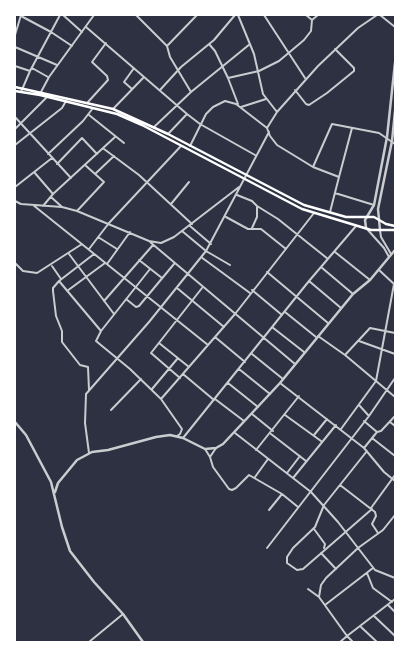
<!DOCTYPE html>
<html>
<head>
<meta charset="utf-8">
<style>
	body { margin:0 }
	#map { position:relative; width:410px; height:657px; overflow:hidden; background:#2d3142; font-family:Signika,sans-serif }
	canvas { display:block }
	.frame { position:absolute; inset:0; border:16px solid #fff; pointer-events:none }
</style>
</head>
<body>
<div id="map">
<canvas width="410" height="657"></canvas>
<div class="frame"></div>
</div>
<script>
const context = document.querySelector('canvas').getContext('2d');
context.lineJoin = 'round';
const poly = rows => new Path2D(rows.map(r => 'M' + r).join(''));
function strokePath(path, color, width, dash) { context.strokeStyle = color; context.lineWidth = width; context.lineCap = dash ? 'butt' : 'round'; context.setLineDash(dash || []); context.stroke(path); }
strokePath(poly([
	[63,15,82,32],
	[136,15,167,46,170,57,191,92],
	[238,15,254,54,263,94,277,112,267,128,270,136,277,145,313,167,339,177,330,212],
	[264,15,305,78],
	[306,15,312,20,318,15],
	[380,15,395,27],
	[21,16,51,32,72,46],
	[86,27,187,114,200,124,255,155],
	[15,35,21,15],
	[209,44,215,51,228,78,259,71,279,61,304,40,311,31,312,20],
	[167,46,197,15],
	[15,47,57,65],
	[15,66,30,71],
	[32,68,48,77],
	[228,78,238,104],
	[132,89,124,82,134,68],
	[160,90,181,67,214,40,235,15],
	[295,90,306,104,309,105,327,93,354,71,354,68,335,49],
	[21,92,30,71,60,15],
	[41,92,49,77,94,15],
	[88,102,108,80,107,76,92,62,106,43],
	[241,107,266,99],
	[113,109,144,77],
	[277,112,318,66,358,28,377,15],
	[89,115,124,143],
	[15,117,71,178],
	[154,127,191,92,250,44],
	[15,129,47,97],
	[168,134,187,114],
	[15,145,62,108,66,101],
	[190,146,206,114,213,107,225,101,236,104,267,128],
	[104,149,139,175,192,224],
	[48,154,83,121,93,108],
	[57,164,82,138,97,154],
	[313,167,332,124,379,133,395,144],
	[34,172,53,194],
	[95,174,114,156],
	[339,177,352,128],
	[15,187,52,158],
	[335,193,374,205],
	[237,195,252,201,257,206,278,219,328,259],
	[51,197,61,206],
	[15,201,21,204,62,207,77,211,149,241,161,243,174,237,239,187],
	[171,204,189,182],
	[33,205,208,345],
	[43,206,53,194,115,137],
	[77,211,104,182,85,165],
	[226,217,248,229,261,229,286,249],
	[190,226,211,244],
	[252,228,257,217,257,206],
	[367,229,384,248,389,257],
	[380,230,381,237,391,254],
	[182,231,206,251,230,265],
	[98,237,117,249],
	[150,242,295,364],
	[89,249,109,223,181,146],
	[335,252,370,280],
	[69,254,114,314],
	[201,257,250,293],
	[139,260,162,278],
	[15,263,23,271,37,273,82,244],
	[107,264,130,232],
	[52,266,61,279],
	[321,267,353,294],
	[150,269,101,331,96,341,130,369,161,399,182,429,180,434,177,436],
	[379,270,394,284],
	[267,272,328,323],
	[59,281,101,331],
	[309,281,341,308],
	[177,288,224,327],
	[252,290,282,315],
	[67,291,105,263],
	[126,299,136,307,139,306,174,264],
	[104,301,153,245],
	[285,312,316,337],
	[272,327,304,352],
	[318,336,345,355,395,397],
	[215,337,245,362],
	[359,341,395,354],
	[159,343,189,367],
	[252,354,283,379],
	[345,355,370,328,395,333],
	[239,369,270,394],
	[183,374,214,400],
	[180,378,151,353,202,288],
	[228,383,258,407],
	[280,383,364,448,384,472,395,481],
	[152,389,178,358],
	[89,390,88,367,80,365,62,342,62,331,56,316,53,291,53,288,59,281,94,254],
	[161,399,235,314,314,213],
	[215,399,244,421],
	[359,405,369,416],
	[111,410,141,379],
	[252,414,273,431],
	[285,415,321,441],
	[364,421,377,432],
	[390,422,395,426],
	[341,429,376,381,394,284],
	[235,433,311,492,338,522,375,570,395,578],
	[271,434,306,461],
	[314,435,327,419],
	[183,438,309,281,356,226],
	[372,438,395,456],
	[364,448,377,432,381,431,395,416],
	[205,449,210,457,213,467,229,489,232,490,236,488,249,475,282,494,298,507],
	[256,450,299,396],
	[367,451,324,505,315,527,293,548,287,557,287,563,297,570,303,569,372,509],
	[89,453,85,423,86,394,149,322,206,251,269,132],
	[210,457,216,448],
	[287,473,300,456],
	[255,477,268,459],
	[293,478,336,425],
	[340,485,375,512,376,516,372,524,378,533],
	[371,508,395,475],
	[269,510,282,494],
	[314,529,325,544,324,548],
	[267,548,369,416,395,378],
	[321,553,336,569],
	[367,573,373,588,392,602],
	[308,589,319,597,347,636,395,599],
	[319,597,321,585,326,578,358,548,383,530,395,515],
	[325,605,373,568],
	[388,605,395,612],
	[374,616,395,636],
	[361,627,377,642],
	[89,642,123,614],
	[340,642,347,636,353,642]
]), '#caccd0', 2);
strokePath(poly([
	[366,228,365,220,374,205,387,137,395,63],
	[380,230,378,209,392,141,395,111],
	[15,422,26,435,51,482,62,527,70,551,94,582,123,614,143,642],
	[55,492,58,483,77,460,92,452,108,450,156,437,170,435,183,438,205,449,216,448,223,444,280,383,353,294,370,280,395,250]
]), '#caccd0', 2.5);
strokePath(poly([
	[15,87,113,109,168,134,304,205,346,217,374,217,386,224,395,226],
	[15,91,40,95,117,114,142,125,302,209,371,230,395,230]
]), '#fff', 2.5);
</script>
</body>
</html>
